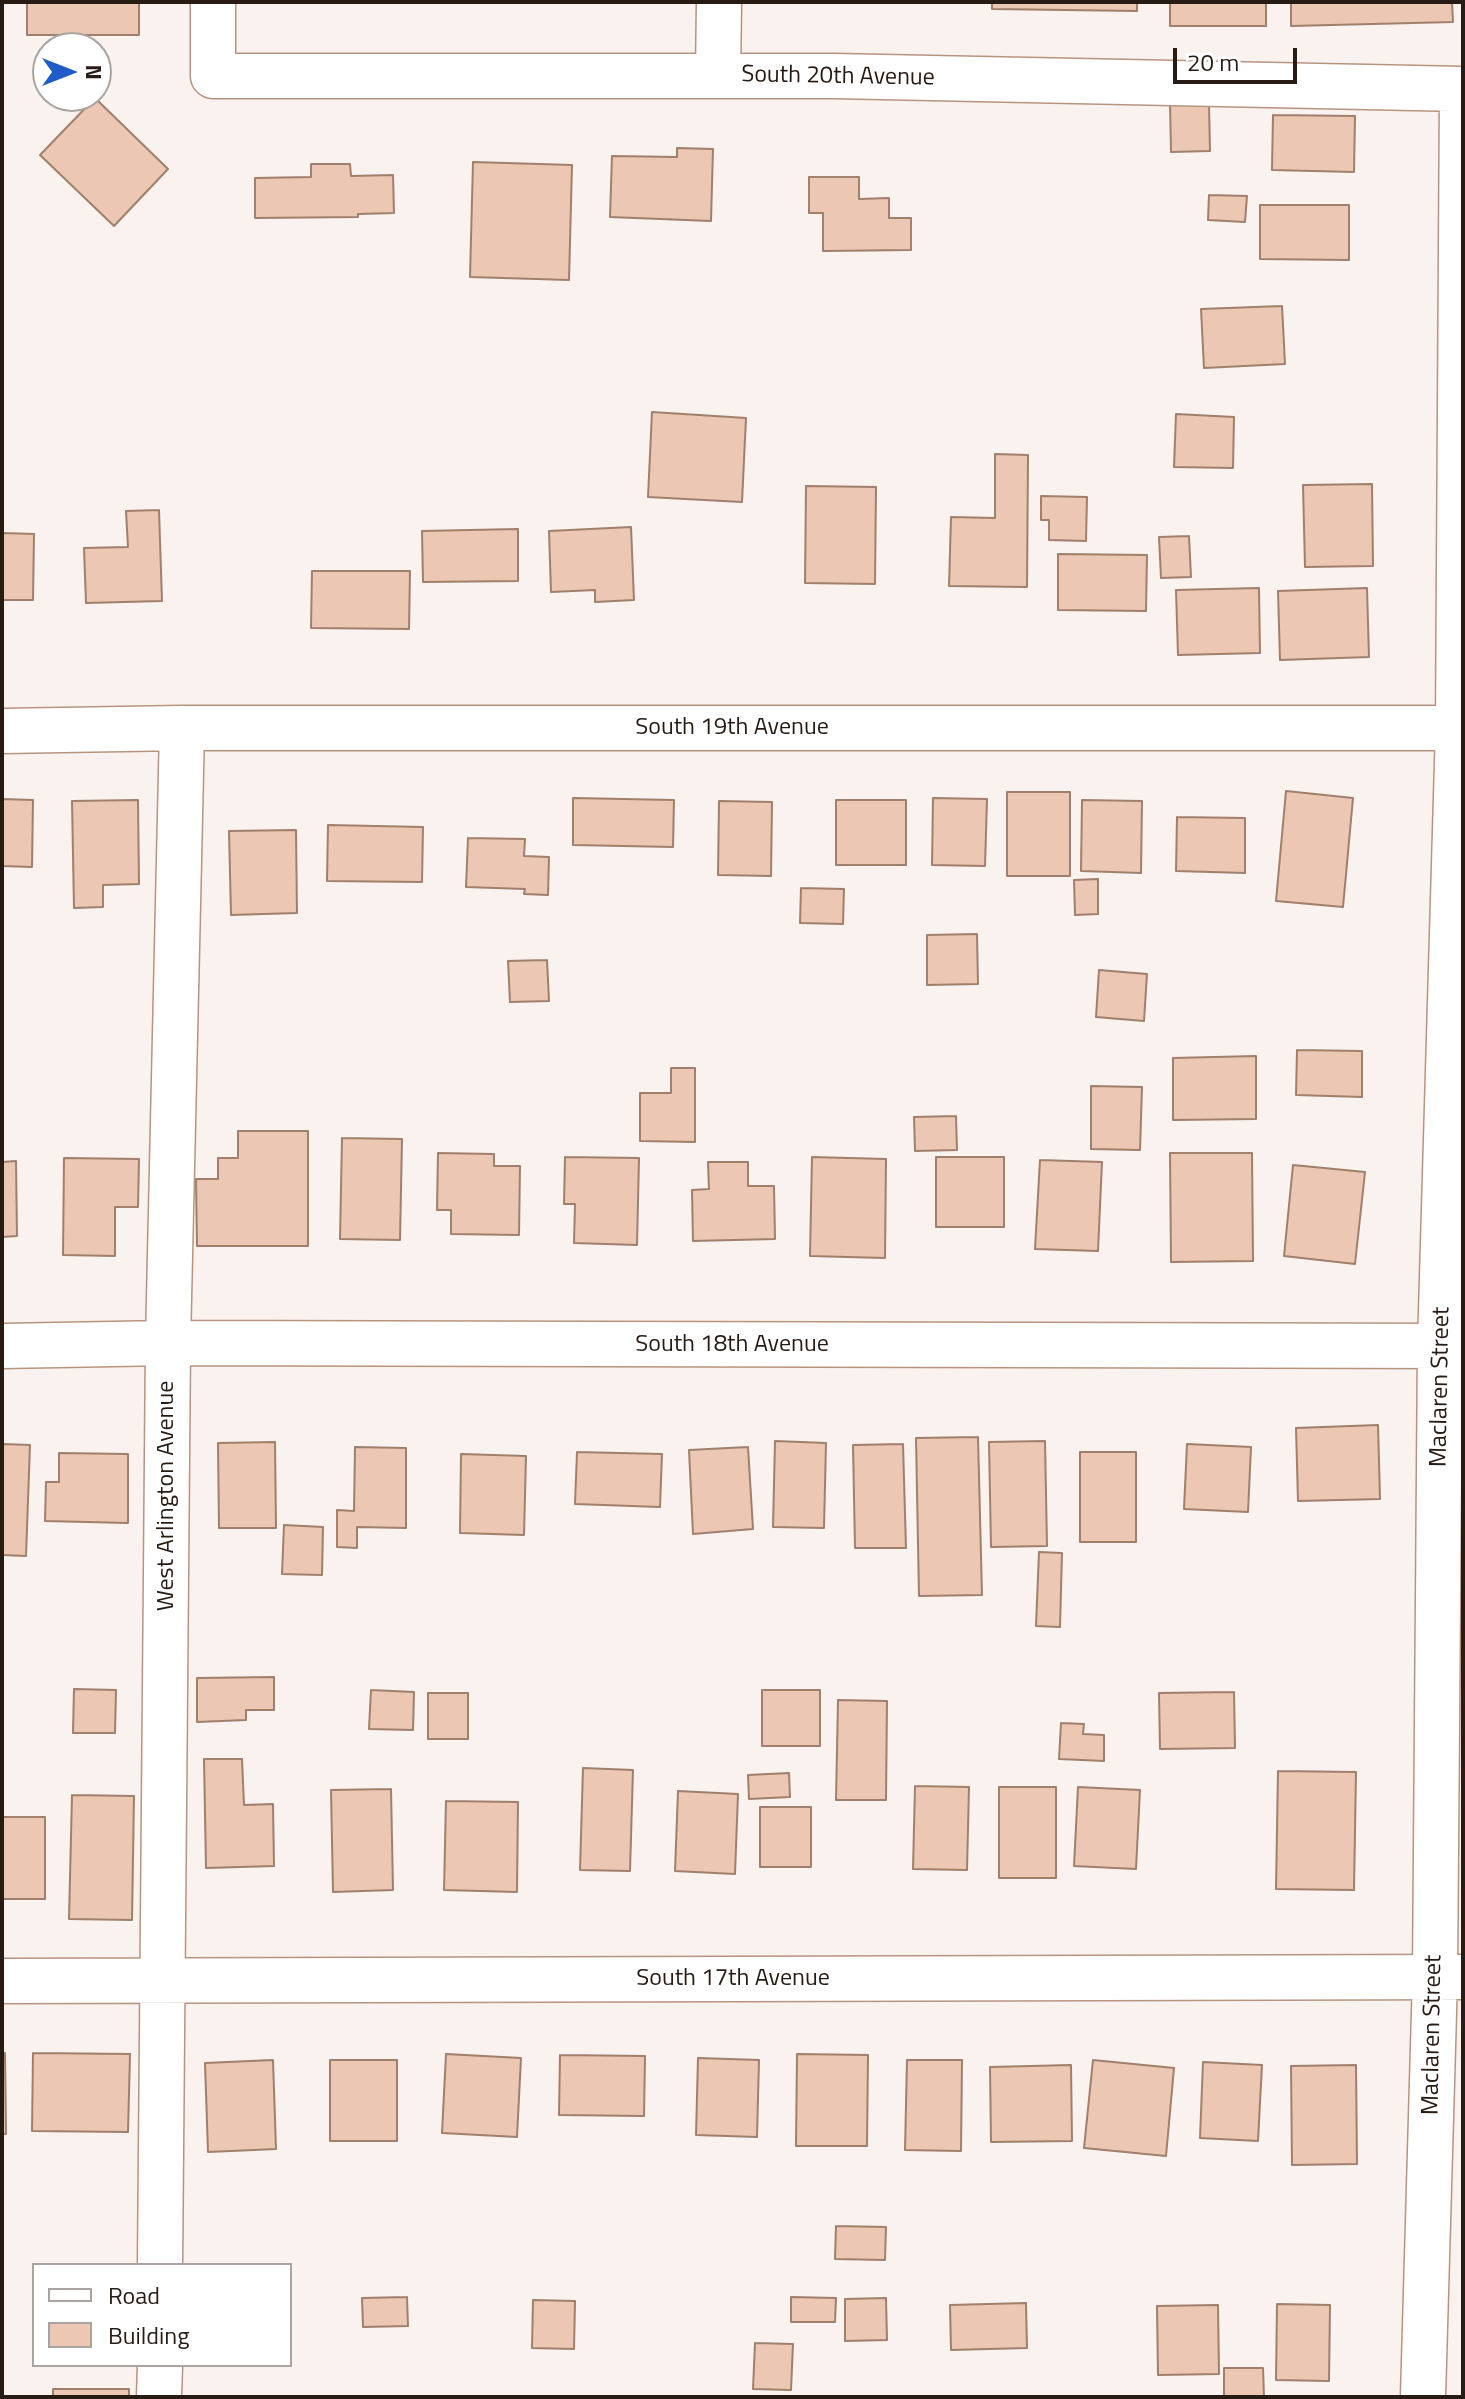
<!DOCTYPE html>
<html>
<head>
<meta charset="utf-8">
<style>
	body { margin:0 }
	#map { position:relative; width:1465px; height:2399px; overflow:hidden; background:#f9f2ee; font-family:"Titillium Web",sans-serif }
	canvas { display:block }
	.frame { position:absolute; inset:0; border:4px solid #281b13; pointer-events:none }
	.legend { position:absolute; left:32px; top:2263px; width:260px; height:104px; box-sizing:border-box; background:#fff; border:2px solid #a9a4a1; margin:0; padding:10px 14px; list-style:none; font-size:24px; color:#281b13 }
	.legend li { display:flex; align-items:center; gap:16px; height:40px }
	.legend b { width:40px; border:2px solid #a9a4a1 }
	.north { position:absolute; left:32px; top:32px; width:80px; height:80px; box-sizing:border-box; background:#fff; border:2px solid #a9a4a1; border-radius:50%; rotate:90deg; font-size:22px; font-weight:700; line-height:32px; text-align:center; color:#281b13 }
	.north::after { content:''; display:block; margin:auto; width:28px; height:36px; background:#1f5cc8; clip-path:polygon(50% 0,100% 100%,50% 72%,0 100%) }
	.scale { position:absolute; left:1173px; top:48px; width:124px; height:36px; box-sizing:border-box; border:4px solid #281b13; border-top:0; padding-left:10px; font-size:24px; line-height:28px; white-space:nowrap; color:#281b13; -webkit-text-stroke:6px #fff; paint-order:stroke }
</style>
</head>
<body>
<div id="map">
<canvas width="1465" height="2399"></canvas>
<div class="frame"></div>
<ul class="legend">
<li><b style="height:10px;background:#fff"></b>Road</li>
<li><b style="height:22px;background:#ecc8b4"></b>Building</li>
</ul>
<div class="north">N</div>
<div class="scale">20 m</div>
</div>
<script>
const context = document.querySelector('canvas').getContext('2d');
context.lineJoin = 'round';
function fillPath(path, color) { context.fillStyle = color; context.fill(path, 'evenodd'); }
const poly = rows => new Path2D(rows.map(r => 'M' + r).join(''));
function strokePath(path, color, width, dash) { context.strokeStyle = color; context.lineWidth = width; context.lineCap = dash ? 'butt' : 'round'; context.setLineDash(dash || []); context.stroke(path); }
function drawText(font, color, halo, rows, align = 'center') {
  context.font = font + ' "Titillium Web",sans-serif'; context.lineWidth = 6; context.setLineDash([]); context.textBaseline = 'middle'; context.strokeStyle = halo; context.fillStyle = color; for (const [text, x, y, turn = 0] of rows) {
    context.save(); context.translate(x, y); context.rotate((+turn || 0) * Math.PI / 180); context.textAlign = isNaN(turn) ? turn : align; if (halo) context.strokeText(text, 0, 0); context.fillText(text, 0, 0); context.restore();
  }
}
const building = poly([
	[27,2,139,2,139,35,27,35,27,2],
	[992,2,1137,2,1137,11,992,9,992,2],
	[1170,2,1266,2,1266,26,1170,26,1170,2],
	[1291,2,1452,2,1453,22,1291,26,1291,2],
	[95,98,168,169,114,226,40,155,95,98],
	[1170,103,1209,103,1210,151,1171,152,1170,103],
	[1273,115,1355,116,1354,172,1272,170,1273,115],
	[677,148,713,149,711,221,610,217,612,156,677,157,677,148],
	[473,162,572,165,569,280,470,277,473,162],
	[311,164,350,164,351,176,393,175,394,213,358,214,358,217,255,218,255,178,311,177,311,164],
	[809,177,859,177,859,199,889,198,889,218,911,218,911,250,823,251,823,213,809,213,809,177],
	[1209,195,1247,196,1245,222,1208,220,1209,195],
	[1260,205,1349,205,1349,260,1260,259,1260,205],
	[1282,306,1285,364,1204,368,1201,309,1282,306],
	[652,412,746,418,742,502,648,497,652,412],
	[1176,414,1234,417,1233,468,1174,467,1176,414],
	[995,454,1028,455,1027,587,949,586,951,517,995,518,995,454],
	[1372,484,1373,566,1305,567,1303,485,1372,484],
	[806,486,876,487,875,584,805,583,806,486],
	[1041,496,1087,497,1086,541,1049,540,1049,520,1041,520,1041,496],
	[159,510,162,601,86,603,84,548,128,547,126,511,159,510],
	[631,527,634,600,595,602,595,590,551,592,549,531,631,527],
	[518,529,518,581,423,582,422,531,518,529],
	[2,533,34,534,33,600,2,600,2,533],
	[1189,536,1191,577,1161,578,1159,537,1189,536],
	[1058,554,1147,555,1146,611,1058,610,1058,554],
	[312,571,410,571,409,629,311,628,312,571],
	[1259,588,1260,653,1178,655,1176,590,1259,588],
	[1367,588,1369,657,1280,660,1278,591,1367,588],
	[1286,791,1353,798,1343,907,1276,901,1286,791],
	[1007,792,1070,792,1070,876,1007,876,1007,792],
	[573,798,674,800,673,847,573,845,573,798],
	[933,798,987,799,985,866,932,865,933,798],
	[2,799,33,800,32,867,2,866,2,799],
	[138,800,139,884,103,885,103,907,74,908,72,801,138,800],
	[836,800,906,800,906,865,836,865,836,800],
	[1082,800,1142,801,1141,873,1081,871,1082,800],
	[719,801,772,802,771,876,718,875,719,801],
	[1177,817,1245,818,1245,873,1176,871,1177,817],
	[328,825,423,827,422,882,327,881,328,825],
	[296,830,297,913,231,915,229,831,296,830],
	[468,838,525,839,524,856,549,857,548,895,524,894,525,889,466,887,468,838],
	[1098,879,1098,914,1075,915,1074,880,1098,879],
	[801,888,844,889,843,924,800,923,801,888],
	[977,934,978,984,927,985,927,935,977,934],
	[547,960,549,1001,510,1002,508,961,547,960],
	[1099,970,1147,974,1144,1021,1096,1017,1099,970],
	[1297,1050,1362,1051,1362,1097,1296,1095,1297,1050],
	[1256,1056,1256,1119,1173,1120,1173,1058,1256,1056],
	[671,1068,695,1068,695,1142,640,1141,640,1093,671,1093,671,1068],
	[1091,1086,1142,1087,1140,1150,1091,1149,1091,1086],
	[956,1116,957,1150,915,1151,914,1117,956,1116],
	[238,1131,308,1131,308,1246,197,1246,196,1179,218,1179,218,1158,238,1158,238,1131],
	[342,1138,402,1139,400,1240,340,1239,342,1138],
	[438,1153,494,1154,494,1166,520,1166,519,1235,451,1234,451,1210,437,1210,438,1153],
	[1170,1153,1252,1153,1253,1261,1171,1262,1170,1153],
	[565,1157,639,1158,637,1245,574,1243,575,1204,564,1204,565,1157],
	[812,1157,886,1159,885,1258,810,1256,812,1157],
	[936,1157,1004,1157,1004,1227,936,1227,936,1157],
	[64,1158,139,1159,138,1207,115,1207,115,1256,63,1255,64,1158],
	[1040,1160,1102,1162,1098,1251,1035,1249,1040,1160],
	[16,1161,17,1236,2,1237,2,1162,16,1161],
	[708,1162,748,1162,748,1186,774,1186,775,1239,693,1241,692,1190,709,1189,708,1162],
	[1293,1165,1365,1172,1355,1264,1284,1256,1293,1165],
	[1378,1425,1380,1499,1298,1501,1296,1428,1378,1425],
	[978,1437,982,1595,919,1596,916,1438,978,1437],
	[775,1441,826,1443,824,1528,773,1527,775,1441],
	[1045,1441,1047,1546,991,1547,989,1442,1045,1441],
	[275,1442,276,1528,219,1528,218,1443,275,1442],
	[2,1444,30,1445,26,1556,2,1555,2,1444],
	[903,1444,906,1548,855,1548,853,1445,903,1444],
	[1187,1444,1251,1447,1248,1512,1184,1509,1187,1444],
	[355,1447,406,1448,406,1528,357,1527,357,1548,337,1547,337,1510,354,1511,355,1447],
	[748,1447,753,1529,693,1534,689,1450,748,1447],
	[577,1452,662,1454,660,1507,575,1504,577,1452],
	[1080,1452,1136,1452,1136,1542,1080,1542,1080,1452],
	[59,1453,128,1454,128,1523,45,1521,46,1482,59,1482,59,1453],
	[461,1454,526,1456,524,1535,460,1533,461,1454],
	[284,1525,323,1527,322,1575,282,1574,284,1525],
	[1039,1552,1062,1553,1060,1627,1036,1626,1039,1552],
	[274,1677,274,1710,246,1710,246,1720,197,1722,197,1678,274,1677],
	[74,1689,116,1690,115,1733,73,1733,74,1689],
	[371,1690,414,1692,413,1730,369,1729,371,1690],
	[762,1690,820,1690,820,1746,762,1746,762,1690],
	[1234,1692,1235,1748,1160,1749,1159,1693,1234,1692],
	[428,1693,468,1693,468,1739,428,1739,428,1693],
	[838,1700,887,1701,886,1800,836,1800,838,1700],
	[1061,1723,1084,1724,1083,1734,1104,1735,1104,1761,1059,1759,1061,1723],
	[204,1759,242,1759,244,1805,273,1804,274,1866,206,1868,204,1759],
	[583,1768,633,1770,630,1871,580,1870,583,1768],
	[1278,1771,1356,1772,1354,1890,1276,1889,1278,1771],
	[789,1773,790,1797,749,1799,748,1775,789,1773],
	[915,1786,969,1787,967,1870,913,1869,915,1786],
	[999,1787,1056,1787,1056,1878,999,1878,999,1787],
	[1078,1787,1140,1790,1136,1869,1074,1866,1078,1787],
	[391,1789,393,1890,333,1892,331,1790,391,1789],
	[678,1791,738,1794,735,1874,675,1871,678,1791],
	[72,1795,134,1796,132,1920,69,1919,72,1795],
	[446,1801,518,1802,517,1892,444,1890,446,1801],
	[760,1807,811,1807,811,1867,760,1867,760,1807],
	[2,1817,45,1817,45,1899,2,1899,2,1817],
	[2,2053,5,2053,6,2134,2,2134,2,2053],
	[33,2053,130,2054,128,2132,32,2131,33,2053],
	[446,2054,521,2058,517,2137,442,2133,446,2054],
	[797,2054,868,2055,867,2146,796,2146,797,2054],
	[560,2055,645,2056,644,2116,559,2115,560,2055],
	[698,2058,759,2060,757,2137,696,2135,698,2058],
	[273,2060,276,2149,208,2152,205,2063,273,2060],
	[330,2060,397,2060,397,2141,330,2141,330,2060],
	[907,2060,962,2060,961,2151,905,2150,907,2060],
	[1093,2060,1174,2068,1166,2156,1084,2148,1093,2060],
	[1203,2062,1262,2065,1258,2141,1200,2138,1203,2062],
	[1071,2065,1072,2141,991,2142,990,2067,1071,2065],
	[1356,2065,1357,2164,1292,2165,1291,2066,1356,2065],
	[836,2226,886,2227,885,2260,835,2259,836,2226],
	[407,2297,408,2326,363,2327,362,2298,407,2297],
	[791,2297,836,2298,835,2322,791,2322,791,2297],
	[886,2298,887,2340,845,2341,845,2299,886,2298],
	[533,2300,575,2301,574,2349,532,2348,533,2300],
	[1026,2303,1027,2348,951,2350,950,2305,1026,2303],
	[1277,2304,1330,2305,1329,2381,1276,2380,1277,2304],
	[1218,2305,1219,2374,1158,2375,1157,2306,1218,2305],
	[755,2343,793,2344,791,2390,753,2389,755,2343],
	[1224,2368,1263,2368,1264,2397,1224,2397,1224,2368],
	[53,2389,129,2389,129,2397,53,2397,53,2389]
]);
fillPath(building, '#ecc8b4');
strokePath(building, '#a07f6c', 2);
const minor = poly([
	[213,2,213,76,834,76,1463,89],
	[718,76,719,2],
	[2,731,182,728,1463,728],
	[2,1346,168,1343,1463,1346],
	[2,1981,1463,1977],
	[160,2265,168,1343,182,728],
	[159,2397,160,2365],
	[1423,2397,1435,1977,1440,1346,1458,728,1462,89]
]);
strokePath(minor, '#b69480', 47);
strokePath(minor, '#fff', 44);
drawText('24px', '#281b13', '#fff', [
	["South 20th Avenue",838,77,1],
	["South 19th Avenue",732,728],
	["South 18th Avenue",732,1345],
	["Maclaren Street",1441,1387,-89],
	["West Arlington Avenue",167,1496,-90],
	["South 17th Avenue",733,1979],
	["Maclaren Street",1433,2035,-89]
]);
</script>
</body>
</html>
